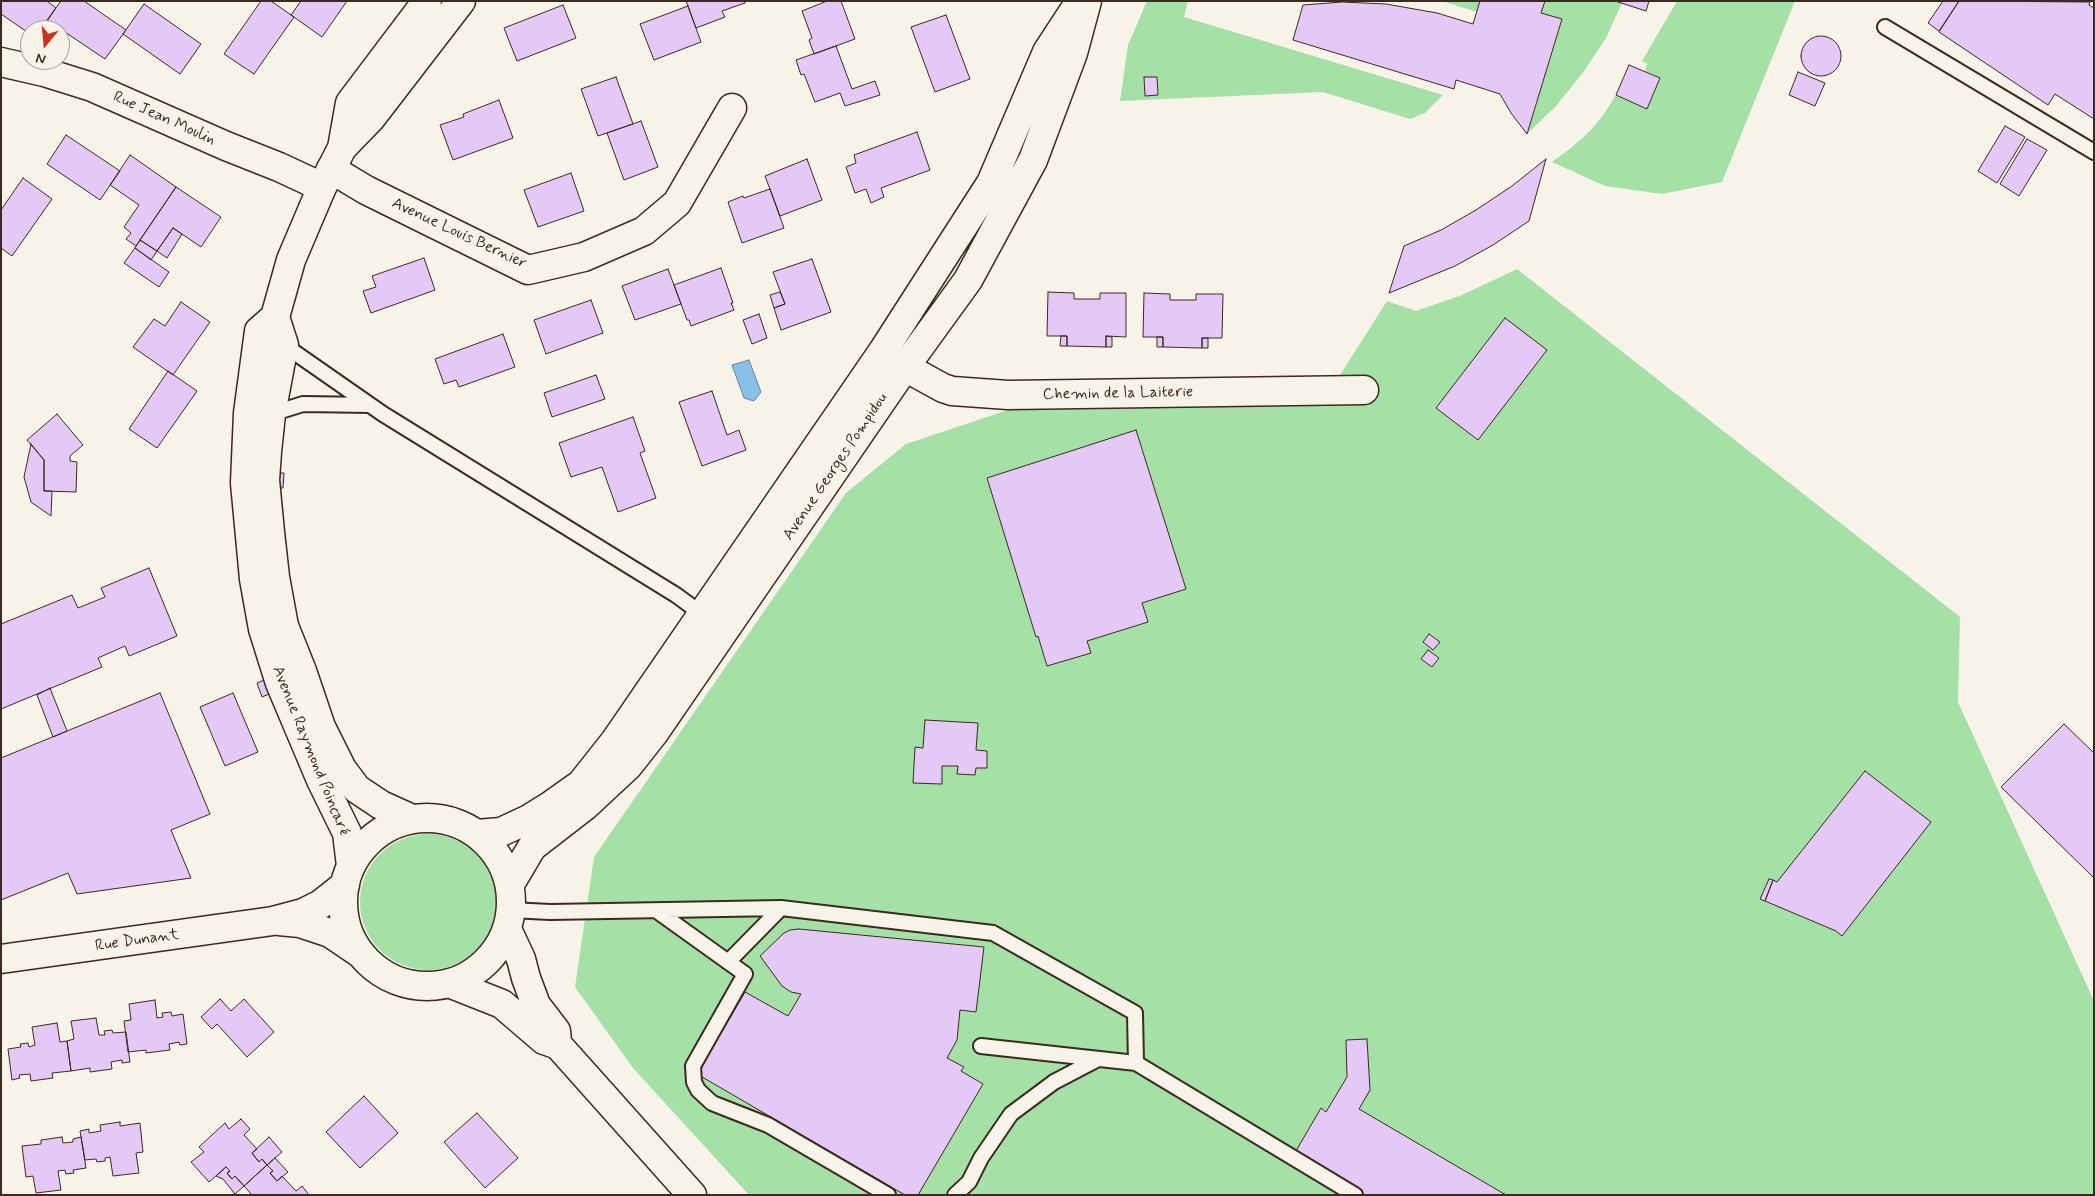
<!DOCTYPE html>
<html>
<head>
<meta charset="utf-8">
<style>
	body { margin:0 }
	#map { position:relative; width:2095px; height:1196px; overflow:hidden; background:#f7f3e8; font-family:Mynerve,sans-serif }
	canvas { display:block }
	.frame { position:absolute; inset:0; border:2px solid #3b2a1e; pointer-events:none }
	.north { position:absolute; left:20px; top:20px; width:50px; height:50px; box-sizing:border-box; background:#f7f3e8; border:1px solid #aca397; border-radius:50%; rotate:197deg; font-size:14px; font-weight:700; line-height:20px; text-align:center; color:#3b2a1e }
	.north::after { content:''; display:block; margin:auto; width:18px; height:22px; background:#c8321e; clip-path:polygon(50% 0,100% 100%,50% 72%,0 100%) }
</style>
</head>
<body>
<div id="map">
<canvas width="2095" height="1196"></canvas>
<div class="frame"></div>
<div class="north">N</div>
</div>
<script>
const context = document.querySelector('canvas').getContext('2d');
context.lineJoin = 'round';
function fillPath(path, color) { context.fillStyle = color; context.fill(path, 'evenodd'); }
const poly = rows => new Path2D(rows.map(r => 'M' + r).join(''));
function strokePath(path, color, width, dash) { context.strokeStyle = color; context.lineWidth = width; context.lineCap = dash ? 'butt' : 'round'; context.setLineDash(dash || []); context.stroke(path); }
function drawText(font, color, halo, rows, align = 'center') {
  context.font = font + ' Mynerve,sans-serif'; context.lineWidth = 4.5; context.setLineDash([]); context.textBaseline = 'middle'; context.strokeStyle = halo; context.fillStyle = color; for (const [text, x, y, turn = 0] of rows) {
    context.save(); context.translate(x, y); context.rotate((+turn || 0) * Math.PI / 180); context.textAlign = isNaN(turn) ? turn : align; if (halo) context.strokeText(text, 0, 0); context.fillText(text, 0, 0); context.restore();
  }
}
fillPath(poly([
	[1147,1,1188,1,1184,17,1443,95,1425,113,1410,119,1323,92,1120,101,1128,45],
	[1442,1,1480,1,1477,12],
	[1545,1,1615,1,1622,3,1606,38,1582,74,1556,106,1527,134,1561,19,1541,13],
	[1677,1,1795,1,1722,182,1662,194,1605,186,1552,162,1571,148,1589,132,1604,114,1616,95,1647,108,1660,78,1645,71,1647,64,1642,61],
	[1517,269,1960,617,1958,702,2094,1001,2094,1195,749,1195,633,1068,575,987,594,857,846,493,906,444,1011,409,1340,375,1387,301,1416,311,1462,295],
	'360 902a68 68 0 1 1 136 0a68 68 0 1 1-136 0Z'
]), '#a5e1a7');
const water = poly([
	[749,360,761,392,754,401,744,398,732,365,749,360]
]);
fillPath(water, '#89c0e7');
strokePath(water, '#6a8497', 1);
const building = poly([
	[1,1,47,1,56,8,41,30,30,30,30,34,1,14,1,1],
	[61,1,84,1,126,30,105,59,47,20,61,1],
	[261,1,271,1,294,17,254,74,224,54,261,1],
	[301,1,347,1,322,37,291,15,301,1],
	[686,1,744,1,745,3,722,11,725,17,696,28,686,1],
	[827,1,841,1,855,39,814,54,809,40,812,38,802,11,827,1],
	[1480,1,1545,1,1541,13,1562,19,1527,134,1511,113,1500,94,1456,80,1454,89,1293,40,1303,5,1342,2,1386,4,1437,13,1473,24,1480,1],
	[1615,1,1649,1,1646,11,1615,1],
	[1943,1,1959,1,1939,31,1928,23,1943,1],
	[1959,1,2090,2,2089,5,2094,8,2094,119,2055,94,2048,105,1939,32,1959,1],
	[144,4,201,44,180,74,123,34,144,4],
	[563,5,576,38,517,61,504,28,563,5],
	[688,6,701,42,654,60,640,24,688,6],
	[946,15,970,79,935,92,911,27,946,15],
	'1801 56a20 20 0 1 1 40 0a20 20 0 1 1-40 0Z',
	[836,46,852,89,875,81,880,95,845,106,840,93,815,102,804,74,801,75,796,60,836,46],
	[1629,65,1660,78,1647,109,1616,95,1629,65],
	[1798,72,1825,83,1815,106,1789,95,1798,72],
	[616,77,633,124,598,136,581,89,616,77],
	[1144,77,1157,77,1158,95,1145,96,1144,77],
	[499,100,513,138,453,160,440,125,464,117,463,114,499,100],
	[641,121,658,167,624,180,607,133,641,121],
	[2005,126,2025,137,1997,183,1978,171,2005,126],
	[917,132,930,170,881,188,884,197,871,203,866,189,855,193,846,167,856,163,854,155,917,132],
	[66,135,120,171,100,200,47,164,66,135],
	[2027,139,2047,150,2019,196,2000,184,2027,139],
	[130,155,176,187,136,246,126,239,131,233,124,227,139,205,110,185,130,155],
	[807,159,822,200,780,216,765,176,807,159],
	[1546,159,1529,221,1493,245,1455,266,1389,293,1404,246,1441,230,1476,210,1512,186,1546,159],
	[571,173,584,211,538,227,524,190,571,173],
	[23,178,52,199,12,256,1,248,1,210,23,178],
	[176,187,221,217,201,247,173,228,157,251,140,240,176,187],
	[770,189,784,228,742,243,728,202,743,196,744,198,770,189],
	[173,228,182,234,167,258,157,251,173,228],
	[140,240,157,251,151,260,135,248,140,240],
	[135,248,169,272,159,287,124,263,135,248],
	[424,258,435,290,371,313,363,291,376,287,372,276,424,258],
	[812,259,831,312,781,330,774,308,785,304,773,272,812,259],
	[721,268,733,303,731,303,734,310,691,326,689,320,687,320,674,285,721,268],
	[668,269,681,304,635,320,622,286,668,269],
	[780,292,785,304,774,308,770,295,780,292],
	[1048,292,1074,293,1074,299,1100,299,1100,293,1126,293,1126,337,1106,336,1106,347,1067,346,1067,336,1047,336,1048,292],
	[1144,293,1170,294,1170,300,1196,300,1196,294,1223,294,1222,338,1202,338,1202,348,1163,347,1163,337,1143,337,1144,293],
	[591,300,603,333,546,354,534,320,591,300],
	[181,302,210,322,173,375,133,347,154,319,165,326,181,302],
	[759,314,767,338,752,344,743,320,759,314],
	[1505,318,1547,350,1478,440,1436,408,1505,318],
	[503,334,515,367,459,387,456,380,444,384,435,359,503,334],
	[1061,336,1067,336,1067,346,1060,346,1061,336],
	[1106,336,1112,337,1112,347,1106,347,1106,336],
	[1157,337,1163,337,1163,347,1157,347,1157,337],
	[1202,338,1208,338,1208,348,1202,348,1202,338],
	[168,371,197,391,157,448,129,429,168,371],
	[596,375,605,399,552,417,544,393,596,375],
	[712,391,727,435,739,430,746,450,702,466,679,402,712,391],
	[57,414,83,445,70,456,70,461,77,462,76,492,44,491,44,460,27,440,57,414],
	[633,417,645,451,640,453,656,498,618,512,602,467,571,477,559,443,633,417],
	[1136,430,1186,589,1142,603,1148,622,1087,641,1091,653,1047,666,1038,636,1036,637,987,478,1136,430],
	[31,444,44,460,44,491,52,491,51,516,31,502,24,477,31,444],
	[277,473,284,473,283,488,277,488,277,473],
	[149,568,177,636,129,656,125,646,98,658,102,667,1,709,1,624,72,595,78,608,105,597,101,588,149,568],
	[1429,634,1440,642,1433,650,1423,642,1429,634],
	[1428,650,1439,658,1432,667,1421,659,1428,650],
	[264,680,269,694,262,697,257,683,264,680],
	[50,688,67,731,53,737,37,695,50,688],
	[160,693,210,814,171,830,191,878,77,894,68,873,1,900,1,758,160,693],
	[233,693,258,752,225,766,200,707,233,693],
	[925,720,978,723,976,750,987,751,987,768,976,768,975,775,957,774,958,766,942,766,942,784,913,783,915,747,923,748,925,720],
	[2064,724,2094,753,2094,878,2001,787,2064,724],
	[1865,771,1931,822,1842,936,1836,931,1765,901,1773,880,1777,882,1865,771],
	[1769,879,1773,880,1765,901,1760,899,1769,879],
	[799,929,984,947,976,1012,960,1010,957,1040,947,1058,964,1067,961,1071,983,1084,918,1195,905,1195,697,1074,745,992,788,1016,801,994,791,992,782,986,760,956,784,933,790,930,799,929],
	[220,999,231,1011,244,999,274,1032,247,1057,217,1024,212,1029,201,1017,220,999],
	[155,1000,157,1018,163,1017,162,1013,171,1012,172,1016,183,1014,187,1044,180,1045,179,1042,169,1044,170,1050,146,1053,146,1050,128,1052,124,1021,131,1020,129,1004,155,1000],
	[96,1018,99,1035,105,1035,104,1031,112,1030,113,1033,126,1032,130,1062,122,1063,122,1060,111,1062,112,1069,90,1072,90,1068,71,1071,67,1041,74,1039,71,1021,96,1018],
	[57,1023,60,1042,67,1041,71,1071,52,1073,53,1078,31,1081,30,1074,19,1075,20,1078,12,1080,8,1049,21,1047,20,1044,28,1043,29,1047,35,1045,32,1027,57,1023],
	[1367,1039,1370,1090,1359,1109,1506,1195,1360,1195,1293,1156,1321,1108,1326,1112,1347,1077,1346,1040,1367,1039],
	[364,1096,398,1133,360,1168,326,1132,364,1096],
	[477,1113,518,1158,485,1188,444,1142,477,1113],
	[241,1119,250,1129,244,1135,257,1149,252,1153,259,1162,262,1159,267,1165,244,1186,235,1176,232,1179,227,1173,230,1171,226,1167,209,1182,191,1162,204,1152,199,1147,225,1123,229,1129,241,1119],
	[120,1122,120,1126,140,1123,143,1152,136,1153,139,1173,113,1176,110,1157,105,1158,105,1161,97,1162,96,1159,85,1160,80,1131,89,1129,89,1133,101,1131,100,1125,120,1122],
	[62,1137,63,1143,73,1142,73,1139,81,1137,86,1168,73,1170,74,1173,66,1174,65,1170,58,1171,61,1190,36,1193,33,1176,26,1177,22,1146,41,1144,41,1140,62,1137],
	[269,1137,282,1152,267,1165,262,1159,259,1162,252,1153,269,1137],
	[275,1158,288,1172,277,1181,270,1173,273,1171,267,1165,275,1158],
	[267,1165,273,1171,270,1173,277,1181,282,1176,296,1191,302,1186,309,1195,252,1195,244,1186,267,1165],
	[226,1167,230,1171,227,1173,232,1179,235,1176,244,1186,235,1194,223,1179,216,1176,226,1167]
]);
fillPath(building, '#e4c8f6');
strokePath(building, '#3b2a1e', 1);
const service = poly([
	[1885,27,2094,152],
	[284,345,383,414,676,595,706,617],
	[271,414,303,404,370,405],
	[511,910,550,912,781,908,993,933,1135,1013,1136,1063,981,1046],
	[657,911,745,974,693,1066,694,1082,698,1090,712,1103,768,1125,888,1195],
	[728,962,781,908],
	[1136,1063,1355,1195],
	[955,1195,969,1182,981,1158,1011,1114,1054,1082,1098,1059]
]);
const minor = poly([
	[1,62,44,72,92,87,226,146,279,167,322,187],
	[331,169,366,190,528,270,584,257,644,231,677,203,732,108],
	[887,353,912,371,943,388,952,391,1008,395,1364,390]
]);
const tertiary = poly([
	[342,148,350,103,427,1],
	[275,317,259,331,248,413,245,483,254,579,263,629,280,683,321,780,347,833,351,866],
	'343 902a84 84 0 1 1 168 0a84 84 0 1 1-168 0Z',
	[412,819,381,805,357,789,342,769,321,727,302,671,284,626,275,577,270,532,265,480,267,452,271,414,284,345,275,317,291,260,322,187,342,148,371,118,461,1],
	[477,834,501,832,529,819,550,806,581,784,615,741,883,351,991,183,1047,52,1079,3],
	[510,884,532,847,585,806,628,766,654,733,905,367,968,280,1033,160,1073,53,1087,1],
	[279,921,300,923,330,933,361,954],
	[507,929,521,959,526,978,536,1005,556,1031,557,1041],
	[1,959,273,921,303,913,321,904,345,885],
	[449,983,502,1004,544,1040,558,1045,692,1195]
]);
strokePath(service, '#3b2a1e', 18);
strokePath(minor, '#3b2a1e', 31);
strokePath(tertiary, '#3b2a1e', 31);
strokePath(service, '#f7f3e8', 14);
strokePath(minor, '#f7f3e8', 28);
strokePath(tertiary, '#f7f3e8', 28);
drawText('16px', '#3b2a1e', '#f7f3e8', [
	["Rue Jean Moulin",164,119,24],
	["Avenue Louis Bernier",459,234,25],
	["Chemin de la Laiterie",1118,394,-1],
	["Avenue Georges Pompidou",836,467,-56],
	["Avenue Raymond Poincaré",310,751,68],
	["Rue Dunant",137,941,-8]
]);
</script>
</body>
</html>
